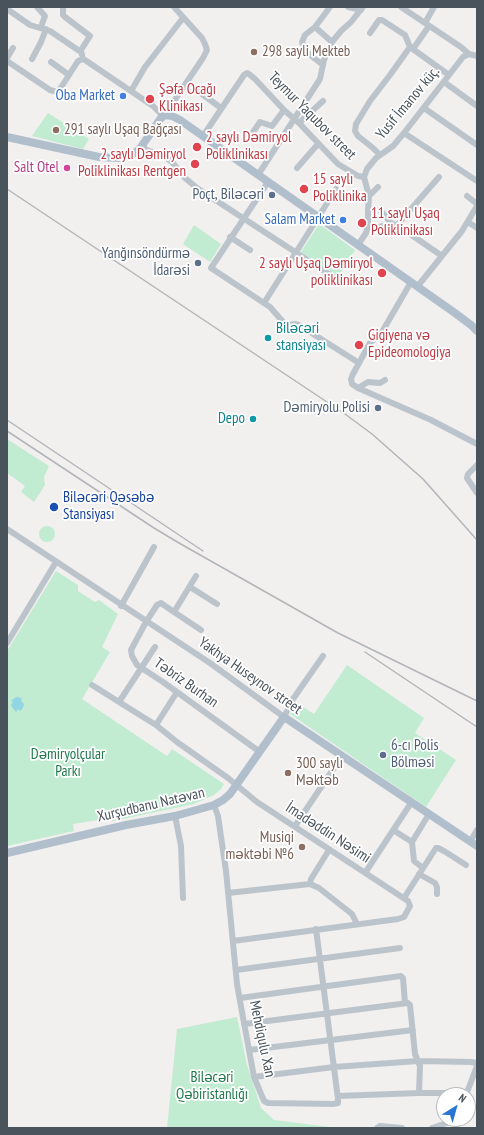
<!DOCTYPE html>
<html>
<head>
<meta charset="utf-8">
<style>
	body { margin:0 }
	#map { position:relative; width:484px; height:1135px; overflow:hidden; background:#f2efef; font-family:"PT Sans Narrow",sans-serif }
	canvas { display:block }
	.frame { position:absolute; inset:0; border:8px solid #49535b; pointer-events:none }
	.north { position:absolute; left:436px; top:1087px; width:40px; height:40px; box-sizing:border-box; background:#fff; border:1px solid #b6babd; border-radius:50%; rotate:37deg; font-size:11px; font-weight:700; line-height:16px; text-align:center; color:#49535b }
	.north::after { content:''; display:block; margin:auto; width:14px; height:18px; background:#2775d4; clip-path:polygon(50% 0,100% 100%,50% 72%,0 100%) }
</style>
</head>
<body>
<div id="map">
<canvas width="484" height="1135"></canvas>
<div class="frame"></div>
<div class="north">N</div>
</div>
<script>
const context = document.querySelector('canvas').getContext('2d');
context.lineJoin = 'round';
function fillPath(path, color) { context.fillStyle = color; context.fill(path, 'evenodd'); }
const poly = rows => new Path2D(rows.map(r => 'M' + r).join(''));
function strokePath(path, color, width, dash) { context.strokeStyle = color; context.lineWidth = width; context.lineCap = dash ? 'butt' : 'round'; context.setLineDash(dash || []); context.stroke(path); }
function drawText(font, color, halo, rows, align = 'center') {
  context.font = font + ' "PT Sans Narrow",sans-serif'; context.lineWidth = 3.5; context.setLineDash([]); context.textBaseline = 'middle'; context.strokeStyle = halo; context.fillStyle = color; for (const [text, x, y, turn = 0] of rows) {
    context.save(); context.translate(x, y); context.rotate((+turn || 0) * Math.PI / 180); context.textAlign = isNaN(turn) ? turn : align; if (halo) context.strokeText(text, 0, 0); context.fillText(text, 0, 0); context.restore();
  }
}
fillPath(poly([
	[48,113,89,139,83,149,32,136],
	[319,224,355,250,338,277,301,252],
	[194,225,221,244,210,262,183,244],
	[7,439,49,466,44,477,45,485,34,502,21,492,25,486,7,473],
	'39 534a8 8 0 1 1 16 0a8 8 0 1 1-16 0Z',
	[56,571,78,585,78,591,95,602,99,600,118,614,102,647,110,652,82,699,167,756,172,749,224,784,220,790,214,795,194,804,113,821,105,819,73,824,74,831,7,846,7,651],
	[347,665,424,718,415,733,456,760,426,807,290,714,297,703,314,714],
	[237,1017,247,1065,261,1108,274,1120,338,1128,167,1128,177,1029]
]), '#c1ecd1');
fillPath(poly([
	[16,697,22,698,21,701,24,704,23,708,20,711,18,709,16,712,12,707,11,705,13,702,11,701]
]), '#92d5e5');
strokePath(poly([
	[37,7,45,16,41,27],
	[63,7,63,15,65,17,90,36,81,50,82,55],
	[348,7,361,10],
	[401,7,461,47,469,54],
	[7,9,30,25,50,31,81,52],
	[425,23,434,7],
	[315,27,332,42],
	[370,33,379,20,382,20,405,35,410,47,449,75],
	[413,49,429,26],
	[7,58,13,48],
	[32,59,41,42,46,29],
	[7,61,50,90,57,92,60,89,78,61,83,59,85,60,153,106,163,116],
	[51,62,69,75],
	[323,65,309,54,304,48,302,42,305,35,315,27,330,7],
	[444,82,477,106],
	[131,91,145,67,183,18],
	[198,91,221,108],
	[424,108,477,145],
	[168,115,174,101,203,58,207,50,205,44,202,38,174,7],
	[299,123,323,101],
	[404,133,477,181],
	[251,135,260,122,272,126,284,110],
	[203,136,244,75,247,73,249,74,255,79,284,110,299,123,338,164,358,176,364,177],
	[142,147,147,150,164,156,172,162,185,178,197,188,335,278],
	[380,155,373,148,358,136,355,131,356,124,370,101,390,75,410,47],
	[297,168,318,144],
	[258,175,320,79,324,60,332,42,341,31,351,22,363,7],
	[268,182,211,268,270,307,284,323,287,325,296,324,299,325,359,363],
	[369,196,378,187],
	[467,196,477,204],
	[380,210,392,224],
	[468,222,477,228],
	[397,225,439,177],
	[368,226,379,227,392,224,397,225,442,256],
	[230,237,250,250],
	[358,245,366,233,368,226,368,211,369,196,364,177,367,169,376,158,393,146,404,133,463,57,469,54,477,56],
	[411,282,382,332,370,343,353,374,351,379,352,384,358,388,431,420,477,444],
	[417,287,462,231,477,206],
	[264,303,336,189],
	[358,388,368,382,380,383,385,380],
	[477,465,468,474,467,478,477,493],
	[7,529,210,663,284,717,293,699,323,656],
	[196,576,174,612,161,603,157,605,146,622,131,650,132,656,137,665,163,682,260,752],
	[190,587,217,604],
	[121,606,154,547],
	[174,612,201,630],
	[7,643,56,562],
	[155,647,119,702,156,725,177,742,228,778,257,802,408,901,410,906,404,917,398,919,233,941],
	[92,685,119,702],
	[156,725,177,692],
	[214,805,218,816,226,871,237,984,242,1012,254,1077,264,1101,268,1103,333,1104,338,1103,338,1099,316,929],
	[175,816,181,846,183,898],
	[295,826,342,756],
	[393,830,412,842],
	[470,842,477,830],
	[423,868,414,861,412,842,429,814],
	[365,873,411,803],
	[419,874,435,883,437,887,437,894],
	[310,884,311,879,329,850],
	[228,893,310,884,319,888,352,914,357,924],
	[404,898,436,848,438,848,444,851,466,865],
	[236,970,400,948],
	[240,998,401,976,403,978,405,1003],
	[244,1024,408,1003,410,1005,415,1054,420,1066,419,1093],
	[249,1050,413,1030],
	[254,1077,334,1067,418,1061,471,1062,477,1063,477,1066,466,1095],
	[338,1096,419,1093,444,1093,453,1095],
	[455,1119,456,1128],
	[377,1128,380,1126,402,1128],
	[432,1128,447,1123,455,1119]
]), '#bcc4cb', 6);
strokePath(poly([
	[7,137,99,157,120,158,131,155,139,150,161,118,165,115,172,116,180,120,455,313,471,325,477,331],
	[7,853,126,825,175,816,214,805,223,800,230,794,284,717,477,846]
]), '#b1bfcc', 8);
strokePath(poly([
	[7,189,345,414,372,434,423,479,477,540],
	[7,420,203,551],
	[7,431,154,528,179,543,338,633,477,701],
	[365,652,477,727]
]), '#b2b5b9', 1.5);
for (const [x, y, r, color] of [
	[254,52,4,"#8d6e63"],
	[123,96,4,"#3f7fe0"],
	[150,99,5,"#e0444e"],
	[56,130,4,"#8d6e63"],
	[197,147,5,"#e0444e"],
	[195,164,5,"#e0444e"],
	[67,168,4,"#d1479c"],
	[304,189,5,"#e0444e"],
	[272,195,4,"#5c6f8a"],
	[343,220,4,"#3f7fe0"],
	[362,223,5,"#e0444e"],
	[198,263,4,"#5c6f8a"],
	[382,273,5,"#e0444e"],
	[268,338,4,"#0f9aa8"],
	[359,345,5,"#e0444e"],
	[378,408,4,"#5c6f8a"],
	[253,419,4,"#0f9aa8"],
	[54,507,5,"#1a4fb4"],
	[383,755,4,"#5c6f8a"],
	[288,773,4,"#8d6e63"],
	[302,847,4,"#8d6e63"]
]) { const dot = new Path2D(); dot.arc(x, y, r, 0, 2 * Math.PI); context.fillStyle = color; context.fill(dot); strokePath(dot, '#fff', 1.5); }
drawText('15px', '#785e54', '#fff', [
	["298 sayli Mekteb",262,52],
	["291 saylı Uşaq Bağçası",64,130],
	["300 saylı",296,764],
	["Məktəb",296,781],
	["Musiqi",294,838,"right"],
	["məktəbi №6",294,855,"right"]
], 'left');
drawText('15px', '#be3a42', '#fff', [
	["Şəfa Ocağı",159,90],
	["Klinikası",159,107],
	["2 saylı Dəmiryol",206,138],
	["Poliklinikası",206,155],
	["2 saylı Dəmiryol",186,155,"right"],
	["Poliklinikası Rentgen",186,172,"right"],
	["15 saylı",313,180],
	["Poliklinika",313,197],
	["11 saylı Uşaq",371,214],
	["Poliklinikası",371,231],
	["2 saylı Uşaq Dəmiryol",373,264,"right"],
	["poliklinikası",373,281,"right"],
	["Gigiyena və",368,336],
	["Epideomologiya",368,353]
], 'left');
drawText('15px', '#366cbe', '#fff', [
	["Oba Market",115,96],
	["Salam Market",335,220]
], 'right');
drawText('15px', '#49535b', '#fff', [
	["Yusif İmanov küç.",408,103,-50],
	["Teymur Yaqubov street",312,116,45],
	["Yakhya Huseynov street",250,676,35],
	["Təbriz Burhan",186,683,35],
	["Xurşudbanu Natəvan",151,805,-13],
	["İmadəddin Nəsimi",328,833,33],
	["Mehdiqulu Xan",262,1039,78]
]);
drawText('15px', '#b23c85', '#fff', [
	["Salt Otel",59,168]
], 'right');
drawText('15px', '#4e5e75', '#fff', [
	["Poçt, Biləcəri",264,195],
	["Yanğınsöndürmə",190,254],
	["İdarəsi",190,271],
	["Dəmiryolu Polisi",370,408],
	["6-cı Polis",391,746,"left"],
	["Bölməsi",391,763,"left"]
], 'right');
drawText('15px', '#0d838f', '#fff', [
	["Biləcəri",276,329],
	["stansiyası",276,346],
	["Depo",245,419,"right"]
], 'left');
drawText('15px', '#164399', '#fff', [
	["Biləcəri Qəsəbə",63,498],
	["Stansiyası",63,515]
], 'left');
drawText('15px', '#1e784a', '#fff', [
	["Dəmiryolçular",68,755],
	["Parkı",68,772],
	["Biləcəri",212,1078],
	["Qəbiristanlığı",212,1095]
]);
</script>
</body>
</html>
